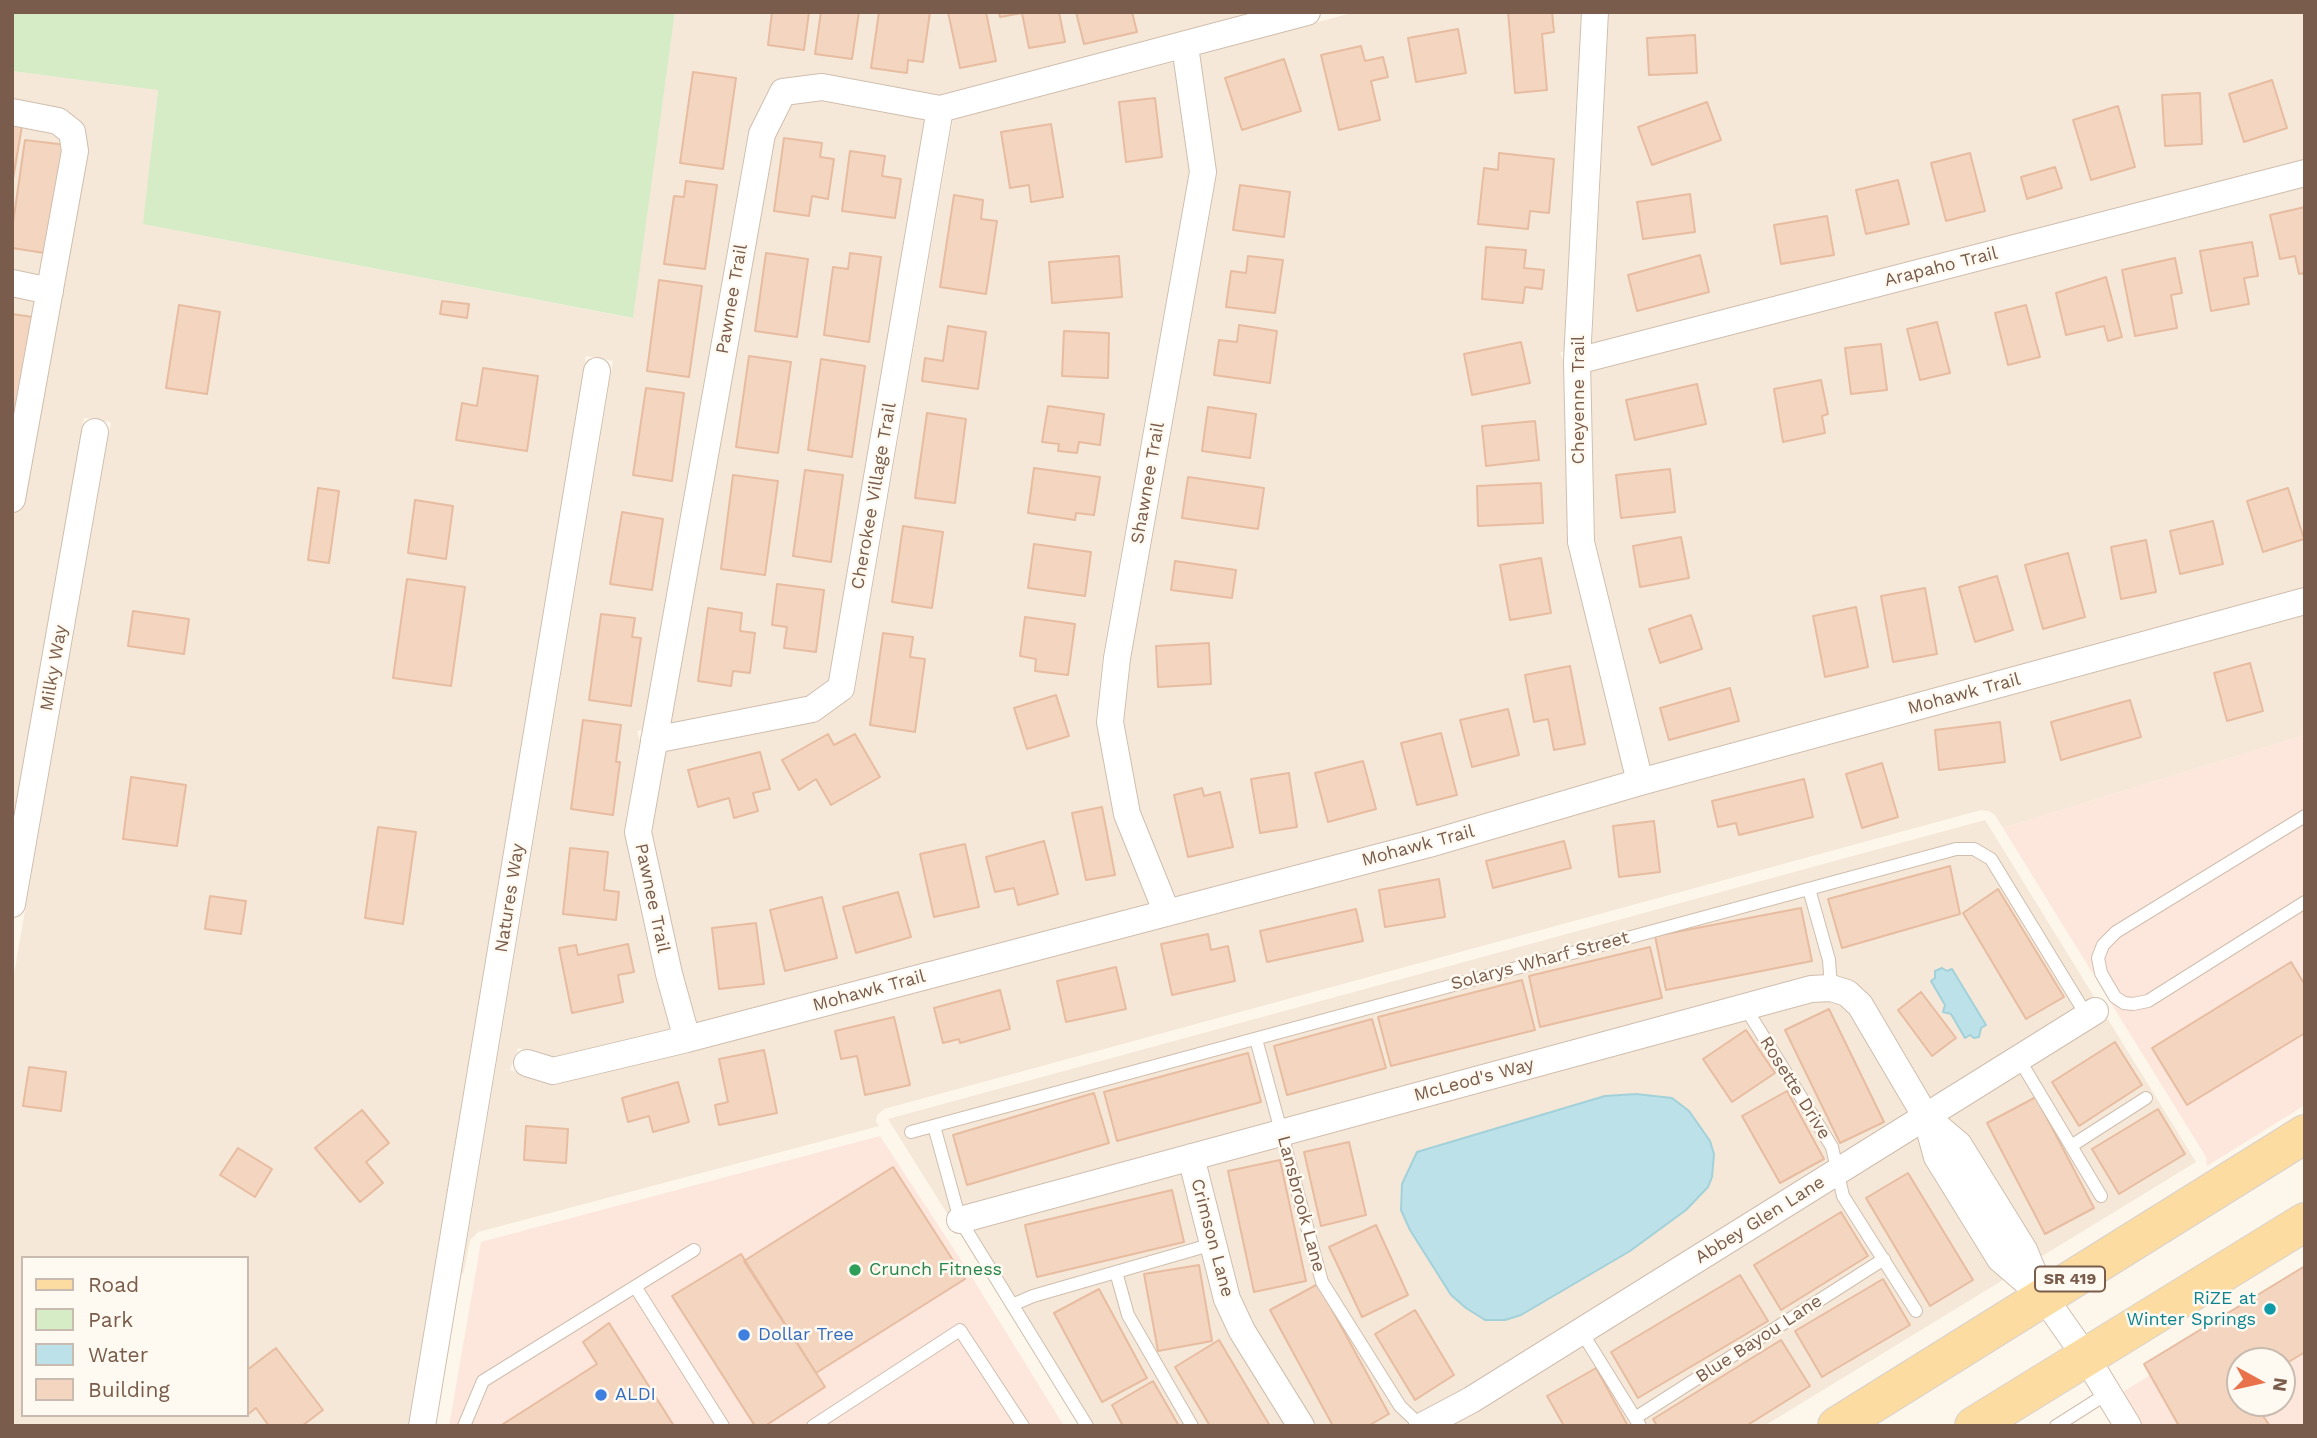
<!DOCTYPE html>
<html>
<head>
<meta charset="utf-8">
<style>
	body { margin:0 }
	#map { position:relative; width:2317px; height:1438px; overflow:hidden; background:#fdf6ea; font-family:"Work Sans",sans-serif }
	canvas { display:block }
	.frame { position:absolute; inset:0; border:14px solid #795c4b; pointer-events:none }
	.legend { position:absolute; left:21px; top:1256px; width:228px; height:161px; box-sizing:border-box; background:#fffaf1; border:2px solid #c9bbaf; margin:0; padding:9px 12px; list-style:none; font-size:21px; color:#795c4b }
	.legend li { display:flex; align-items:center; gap:14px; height:35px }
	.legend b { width:35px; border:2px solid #c9bbaf }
	.north { position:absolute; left:2226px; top:1347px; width:70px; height:70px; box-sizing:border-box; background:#fffaf1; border:2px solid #c9bbaf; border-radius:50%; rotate:98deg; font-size:19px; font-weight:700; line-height:28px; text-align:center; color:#795c4b }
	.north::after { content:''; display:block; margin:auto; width:24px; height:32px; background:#e9724c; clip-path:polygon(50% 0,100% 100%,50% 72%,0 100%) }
</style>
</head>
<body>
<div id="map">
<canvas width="2317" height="1438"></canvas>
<div class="frame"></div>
<ul class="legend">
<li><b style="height:9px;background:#fcdca1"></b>Road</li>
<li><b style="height:19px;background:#d5ecc7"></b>Park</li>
<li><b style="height:19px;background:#bde1e8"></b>Water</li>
<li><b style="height:19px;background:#f3d5c0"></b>Building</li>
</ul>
<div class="north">N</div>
</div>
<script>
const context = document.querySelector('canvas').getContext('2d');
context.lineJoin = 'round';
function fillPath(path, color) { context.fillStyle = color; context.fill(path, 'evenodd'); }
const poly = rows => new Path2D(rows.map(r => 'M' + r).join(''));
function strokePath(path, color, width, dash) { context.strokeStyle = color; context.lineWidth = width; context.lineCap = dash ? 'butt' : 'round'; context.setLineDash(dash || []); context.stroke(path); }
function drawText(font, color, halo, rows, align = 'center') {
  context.font = font + ' "Work Sans",sans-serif'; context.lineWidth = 5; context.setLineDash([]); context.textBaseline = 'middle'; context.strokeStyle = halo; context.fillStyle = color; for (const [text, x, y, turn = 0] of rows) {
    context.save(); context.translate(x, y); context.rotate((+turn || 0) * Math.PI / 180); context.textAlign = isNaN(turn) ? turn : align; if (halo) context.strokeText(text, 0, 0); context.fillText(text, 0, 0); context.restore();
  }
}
fillPath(poly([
	[675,12,1260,12,939,96,781,80,770,87,748,132,642,730,637,731,640,741,624,830,655,976,670,1030,553,1059,518,1048,510,1070,549,1083,1656,792,2305,615,2305,735,2003,828,1995,815,1989,811,1981,810,884,1109,877,1115,876,1121,879,1126,478,1232,470,1240,463,1275,462,1272,613,361,586,356,408,1426,12,1426,12,985,111,422,84,418,12,825,12,71,158,89,144,224,632,318],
	[23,1258,247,1258,247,1415,23,1415],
	[1355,12,1581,12,1564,351,1560,353,1564,362,1568,542,1624,773,1424,832,1176,898,1140,811,1124,722,1131,659,1217,174,1200,54],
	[1609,12,2305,12,2305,160,1592,344],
	[1174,62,1189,171,1103,655,1096,720,1113,815,1150,905,697,1023,682,972,652,833,666,750,821,719,850,697,855,690,953,119],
	[822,100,925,119,829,681,805,697,671,724,775,138,793,103],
	[2305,186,2305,589,1650,766,1595,541,1591,370],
	[1985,820,2196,1162,1764,1426,1080,1426,888,1119]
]), '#f5e8d8');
fillPath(poly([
	[2305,735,2305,1105,2207,1166,2206,1157,2003,828],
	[880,1136,970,1274,1064,1426,449,1426,481,1242],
	[2305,1278,2305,1426,2143,1426,2123,1392],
	[2240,1361,2282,1361,2282,1403,2240,1403]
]), '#fde7dd');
fillPath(poly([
	[12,12,675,12,633,318,143,224,158,90,12,71]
]), '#d5ecc7');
const water = poly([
	[1942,968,1947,971,1952,969,1986,1025,1981,1028,1979,1037,1974,1038,1970,1035,1965,1038,1951,1014,1943,1012,1945,1005,1931,981,1935,978,1935,971,1942,968],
	[1636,1094,1672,1098,1689,1111,1710,1141,1714,1154,1712,1177,1708,1187,1686,1210,1630,1251,1521,1315,1505,1320,1485,1320,1466,1308,1451,1295,1410,1230,1401,1210,1402,1184,1417,1152,1605,1096,1636,1094]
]);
fillPath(water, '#bde1e8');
strokePath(water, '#a2d1da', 2);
const building = poly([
	[772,12,809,12,804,50,768,45,772,12],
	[821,12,859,12,852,59,815,54,821,12],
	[879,12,930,12,923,62,908,60,907,73,871,68,879,12],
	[948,12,986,12,996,61,960,68,948,12],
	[999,12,1059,12,1065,42,1029,48,1022,13,1000,17,999,12],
	[1076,12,1132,12,1137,32,1084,44,1076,12],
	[1508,12,1552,12,1554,32,1542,34,1547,90,1515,93,1508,12],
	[1458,29,1466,73,1416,82,1408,38,1458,29],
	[1695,35,1697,73,1649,75,1647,38,1695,35],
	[1361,46,1365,61,1383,57,1388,77,1371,81,1380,120,1339,130,1321,55,1361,46],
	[1284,59,1301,111,1242,130,1225,78,1284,59],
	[693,72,736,78,723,169,680,163,693,72],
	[2272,80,2287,128,2244,142,2229,94,2272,80],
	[2200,93,2202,144,2165,146,2162,95,2200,93],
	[1155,98,1162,157,1126,162,1119,102,1155,98],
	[1707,102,1721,140,1652,165,1638,127,1707,102],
	[2118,106,2135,167,2091,180,2073,120,2118,106],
	[1051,124,1063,197,1031,202,1029,185,1010,188,1001,132,1051,124],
	[12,125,22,126,12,185,12,125],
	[784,138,822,143,820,157,834,159,828,199,812,196,809,216,774,211,784,138],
	[25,140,67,145,51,254,12,248,12,230,25,140],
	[850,151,885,156,882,176,901,179,895,218,842,211,850,151],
	[1499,153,1554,159,1549,213,1530,211,1528,229,1478,224,1484,168,1498,170,1499,153],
	[1970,153,1985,211,1946,221,1931,163,1970,153],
	[2055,167,2062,188,2027,199,2021,177,2055,167],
	[1898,180,1909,224,1866,234,1856,190,1898,180],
	[686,181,717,185,705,269,664,264,674,196,684,197,686,181],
	[1240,185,1290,192,1284,237,1233,230,1240,185],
	[1690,194,1695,232,1643,239,1637,202,1690,194],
	[954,195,983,200,981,219,997,221,986,294,940,287,954,195],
	[2305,207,2305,273,2299,274,2295,256,2280,259,2270,215,2305,207],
	[1827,216,1834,255,1781,264,1774,225,1827,216],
	[2252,242,2258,276,2244,278,2249,304,2211,311,2200,251,2252,242],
	[1486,247,1526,250,1524,268,1544,270,1542,289,1525,287,1523,303,1482,299,1486,247],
	[766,253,808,259,797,337,755,331,766,253],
	[850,253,881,257,869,342,824,335,833,267,848,269,850,253],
	[1700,255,1709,292,1637,311,1628,275,1700,255],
	[1119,256,1122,297,1052,303,1049,262,1119,256],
	[1248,256,1283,260,1275,313,1226,307,1231,271,1246,273,1248,256],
	[2175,258,2182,293,2171,295,2177,328,2135,336,2122,270,2175,258],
	[2106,277,2122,337,2108,341,2104,326,2066,335,2056,293,2106,277],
	[659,280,702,286,689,377,647,371,659,280],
	[442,301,469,304,467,318,440,314,442,301],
	[179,305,220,312,207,394,166,388,179,305],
	[2026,305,2040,357,2008,365,1995,313,2026,305],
	[12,314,33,317,12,436,12,314],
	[1937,322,1950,373,1920,380,1907,329,1937,322],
	[1239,325,1277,331,1270,383,1214,375,1219,340,1237,342,1239,325],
	[948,326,986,332,978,389,922,381,925,358,943,361,948,326],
	[1064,331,1109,333,1108,378,1062,376,1064,331],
	[1521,342,1530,383,1472,395,1464,354,1521,342],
	[1881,344,1887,390,1851,394,1845,348,1881,344],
	[749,356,791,362,778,453,736,447,749,356],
	[821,359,865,366,852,457,808,450,821,359],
	[483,368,538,376,527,451,456,440,462,403,477,406,483,368],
	[1821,380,1828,414,1822,416,1825,433,1783,442,1774,389,1821,380],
	[1697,384,1706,424,1635,440,1626,400,1697,384],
	[646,388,684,393,672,481,633,475,646,388],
	[1048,406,1104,414,1100,445,1079,442,1077,453,1058,451,1059,444,1042,442,1048,406],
	[1208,407,1256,414,1250,458,1202,451,1208,407],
	[927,413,966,419,955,503,915,498,927,413],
	[1535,421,1539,460,1486,466,1482,426,1535,421],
	[1034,468,1100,477,1094,515,1076,513,1075,520,1028,513,1034,468],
	[1670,469,1675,512,1621,518,1616,475,1670,469],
	[805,470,843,475,831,562,793,556,805,470],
	[733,475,778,481,765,575,721,569,733,475],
	[1188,477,1264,488,1258,529,1182,518,1188,477],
	[1541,483,1543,523,1478,526,1477,486,1541,483],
	[318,488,339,491,329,563,308,560,318,488],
	[2288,488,2304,539,2263,552,2247,501,2288,488],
	[415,500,453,506,446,559,408,553,415,500],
	[622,512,663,519,652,590,610,584,622,512],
	[2213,521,2223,564,2180,574,2170,531,2213,521],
	[903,526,943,532,932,608,892,602,903,526],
	[1681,537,1689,578,1640,587,1633,546,1681,537],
	[2146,540,2156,592,2121,599,2111,547,2146,540],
	[1034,544,1091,552,1085,596,1028,588,1034,544],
	[2068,553,2085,617,2043,629,2025,565,2068,553],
	[1541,558,1551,613,1510,620,1500,565,1541,558],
	[1175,561,1236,570,1232,598,1171,590,1175,561],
	[1997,576,2013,630,1975,642,1959,587,1997,576],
	[407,579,465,587,451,686,393,678,407,579],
	[777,584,824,590,816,652,784,648,787,627,772,625,777,584],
	[1925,588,1937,654,1893,662,1881,596,1925,588],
	[1856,607,1868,667,1825,677,1813,616,1856,607],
	[708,608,742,613,740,631,755,633,750,673,733,671,731,686,698,681,708,608],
	[133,611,189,619,184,654,128,646,133,611],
	[601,614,635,618,632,637,641,638,631,706,589,700,601,614],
	[1691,615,1702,649,1660,663,1649,629,1691,615],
	[1025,617,1075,624,1068,675,1035,671,1036,659,1020,656,1025,617],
	[883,633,913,637,910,657,925,659,915,732,870,725,883,633],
	[1209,643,1211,684,1158,687,1156,646,1209,643],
	[2250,663,2263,711,2227,721,2214,673,2250,663],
	[1570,666,1585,744,1554,750,1548,719,1534,722,1525,675,1570,666],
	[1730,688,1739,721,1669,740,1660,708,1730,688],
	[1056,695,1069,736,1027,749,1014,708,1056,695],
	[2130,700,2141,737,2061,760,2051,722,2130,700],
	[1508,709,1519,755,1472,767,1460,720,1508,709],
	[583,720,621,725,616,762,620,762,613,815,571,809,583,720],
	[2000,722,2005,762,1939,770,1935,730,2000,722],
	[1441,733,1457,795,1417,805,1401,743,1441,733],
	[828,734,834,745,855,734,880,777,831,805,816,779,799,790,782,760,828,734],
	[760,752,770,789,753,793,758,811,734,818,729,798,698,807,688,770,760,752],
	[1363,761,1376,809,1328,822,1315,773,1363,761],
	[1882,763,1898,817,1862,828,1846,774,1882,763],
	[1289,773,1297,827,1260,833,1251,779,1289,773],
	[131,777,186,785,177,846,123,839,131,777],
	[1804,779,1813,817,1739,835,1736,823,1718,827,1712,801,1804,779],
	[1202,788,1204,796,1220,792,1233,847,1188,857,1174,795,1202,788],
	[1102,807,1115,875,1086,880,1072,813,1102,807],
	[1654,821,1660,872,1619,877,1613,826,1654,821],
	[378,827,416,832,403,924,365,918,378,827],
	[1044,841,1058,894,1018,905,1014,888,995,892,986,857,1044,841],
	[1564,841,1571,868,1493,888,1486,861,1564,841],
	[965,844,979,907,934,917,920,854,965,844],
	[570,848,608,852,604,890,619,892,616,920,563,914,570,848],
	[1950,866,1960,914,1842,948,1828,899,1950,866],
	[1439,879,1445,917,1385,927,1379,890,1439,879],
	[1998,889,2064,997,2026,1019,1963,913,1998,889],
	[898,892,911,937,856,953,843,907,898,892],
	[210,896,246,901,241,934,205,929,210,896],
	[822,897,837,958,785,971,770,910,822,897],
	[1801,908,1812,961,1666,990,1655,936,1801,908],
	[1356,909,1363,941,1267,962,1260,931,1356,909],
	[756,923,764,984,719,989,712,928,756,923],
	[1208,934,1211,950,1228,946,1235,981,1172,995,1161,944,1208,934],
	[628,944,634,972,618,975,623,1002,572,1013,559,948,576,945,578,955,628,944],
	[1650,947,1662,998,1540,1027,1529,976,1650,947],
	[2291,962,2305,985,2305,1033,2187,1105,2152,1048,2291,962],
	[1116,967,1126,1009,1066,1022,1057,981,1116,967],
	[1522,980,1535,1030,1391,1066,1378,1017,1522,980],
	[1000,990,1010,1029,960,1043,959,1039,943,1043,934,1008,1000,990],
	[1921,992,1956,1038,1932,1056,1898,1010,1921,992],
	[1829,1009,1884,1122,1840,1143,1785,1030,1829,1009],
	[894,1017,910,1085,865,1095,857,1056,841,1059,835,1031,894,1017],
	[1372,1019,1386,1068,1287,1095,1274,1046,1372,1019],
	[1746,1030,1775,1073,1732,1102,1703,1059,1746,1030],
	[2115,1042,2142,1085,2079,1126,2052,1082,2115,1042],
	[764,1050,777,1113,719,1125,715,1105,728,1102,719,1059,764,1050],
	[1248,1053,1261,1102,1117,1141,1104,1092,1248,1053],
	[29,1067,66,1072,61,1111,23,1106,29,1067],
	[678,1082,689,1122,653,1132,649,1116,628,1122,622,1098,678,1082],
	[1787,1091,1824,1159,1780,1183,1742,1116,1787,1091],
	[1094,1093,1109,1143,967,1185,953,1135,1094,1093],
	[2036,1097,2094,1208,2045,1234,1987,1123,2036,1097],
	[2158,1109,2185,1154,2119,1194,2092,1149,2158,1109],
	[362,1110,389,1143,366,1162,383,1183,360,1202,315,1148,362,1110],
	[526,1126,568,1129,566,1163,524,1160,526,1126],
	[1349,1142,1366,1215,1321,1226,1304,1152,1349,1142],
	[238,1148,272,1169,255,1197,220,1175,238,1148],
	[1280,1160,1306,1281,1254,1292,1228,1171,1280,1160],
	[893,1167,965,1279,816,1373,744,1261,893,1167],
	[1908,1173,1973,1280,1930,1306,1866,1198,1908,1173],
	[1172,1190,1184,1242,1037,1277,1025,1225,1172,1190],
	[1841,1212,1868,1256,1781,1310,1754,1265,1841,1212],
	[1376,1225,1408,1295,1362,1317,1329,1247,1376,1225],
	[741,1254,825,1387,765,1426,755,1426,672,1296,741,1254],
	[1199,1265,1212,1341,1158,1351,1144,1274,1199,1265],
	[2305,1266,2305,1352,2282,1366,2282,1361,2240,1361,2240,1403,2254,1403,2270,1426,2179,1426,2144,1364,2305,1266],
	[1740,1275,1768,1321,1638,1398,1611,1352,1740,1275],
	[1883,1279,1910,1325,1822,1377,1795,1331,1883,1279],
	[1318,1284,1389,1414,1368,1426,1333,1426,1270,1310,1318,1284],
	[1099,1289,1147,1378,1102,1402,1054,1313,1099,1289],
	[1415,1310,1454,1375,1415,1400,1375,1334,1415,1310],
	[609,1323,674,1426,500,1426,597,1364,583,1342,609,1323],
	[1219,1340,1270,1426,1210,1426,1175,1367,1219,1340],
	[1781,1340,1810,1386,1746,1426,1657,1426,1653,1419,1781,1340],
	[276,1348,323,1410,302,1426,269,1426,256,1408,247,1415,247,1370,276,1348],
	[1596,1368,1628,1426,1564,1426,1547,1396,1596,1368],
	[1153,1381,1179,1426,1123,1426,1112,1405,1153,1381]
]);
fillPath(building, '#f3d5c0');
strokePath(building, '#e7bca0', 2);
const service = poly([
	[2305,816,2116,932,2103,945,2098,958,2101,973,2115,997,2124,1003,2133,1004,2148,1001,2305,902],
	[1809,889,1829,960,1831,988],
	[1745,1007,1832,1147,1843,1196,1916,1311],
	[1256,1039,1322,1282,1400,1406,1421,1426],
	[2019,1059,2101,1196],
	[934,1126,960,1220,1087,1426],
	[911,1132,1956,849,1974,849,1991,859,2087,1016],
	[2071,1146,2146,1098],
	[1116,1272,1128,1315,1192,1426],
	[636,1288,723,1426],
	[1012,1305,1033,1296,1213,1244],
	[1581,1331,1640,1426],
	[1635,1418,1884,1259],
	[464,1426,483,1381,694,1250],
	[813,1426,960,1330,1023,1426],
	[2056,1426,2108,1393]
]);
const minor = poly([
	[1595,12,1577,361,1581,542,1640,782],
	[12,112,58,121,72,132,75,151,12,499],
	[12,283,50,291],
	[1577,361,2305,173],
	[654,740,812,709,841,688,940,109],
	[12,904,95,432],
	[1167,913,1127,814,1110,722,1117,658,1203,172,1185,46],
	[687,1039,669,974,638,832,762,134,783,92,822,87,940,109,1307,12],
	[527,1063,553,1071,687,1039,1429,844,1640,782,2305,601],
	[1926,1117,1959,1145,2024,1250,2043,1296,2086,1357,2128,1426],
	[1191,1157,1227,1299,1242,1331,1301,1426],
	[960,1220,1811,989,1831,988,1847,993,1860,1005,1926,1117,1937,1157,2000,1259,2043,1296],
	[422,1426,597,371],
	[1422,1426,1471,1400,2095,1011]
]);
const primary = poly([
	[1837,1426,2305,1134],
	[1974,1426,2305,1222]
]);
strokePath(service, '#d0beae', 14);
strokePath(minor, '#d0beae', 28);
strokePath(primary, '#d9d1cd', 40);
strokePath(service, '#fff', 12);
strokePath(minor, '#fff', 26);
strokePath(primary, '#fcdca1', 38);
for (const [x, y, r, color] of [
	[855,1270,7,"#2e9e5b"],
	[2270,1309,7,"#0f9aa8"],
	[744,1335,7,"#3f7fe0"],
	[601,1395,7,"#3f7fe0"]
]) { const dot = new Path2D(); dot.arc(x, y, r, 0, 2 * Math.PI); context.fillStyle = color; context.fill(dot); strokePath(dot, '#fffaf1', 2.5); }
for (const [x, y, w] of [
	[2070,1279,70]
]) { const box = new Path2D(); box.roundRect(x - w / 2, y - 12.5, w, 25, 5); context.fillStyle = '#fffaf1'; context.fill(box); strokePath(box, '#795c4b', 2); }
drawText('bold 16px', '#795c4b', null, [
	["SR 419",2070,1279]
]);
drawText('18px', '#795c4b', '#fffaf1', [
	["Arapaho Trail",1941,267,-14],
	["Pawnee Trail",732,299,-80],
	["Cheyenne Trail",1579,400,-90],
	["Shawnee Trail",1148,483,-80],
	["Cherokee Village Trail",874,496,-80],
	["Milky Way",54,668,-80],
	["Mohawk Trail",1964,694,-15],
	["Mohawk Trail",1418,846,-15],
	["Natures Way",510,898,-81],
	["Pawnee Trail",652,898,78],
	["Solarys Wharf Street",1540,961,-15],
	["Mohawk Trail",869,991,-15],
	["McLeod's Way",1474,1080,-15],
	["Rosette Drive",1795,1088,58],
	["Lansbrook Lane",1301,1204,75],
	["Abbey Glen Lane",1760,1220,-32],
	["Crimson Lane",1212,1238,75],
	["Blue Bayou Lane",1759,1339,-33]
]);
drawText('18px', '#27864d', '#fffaf1', [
	["Crunch Fitness",869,1270]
], 'left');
drawText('18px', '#0d838f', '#fffaf1', [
	["RiZE at",2256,1299],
	["Winter Springs",2256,1320]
], 'right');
drawText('18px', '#366cbe', '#fffaf1', [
	["Dollar Tree",758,1335],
	["ALDI",615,1395]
], 'left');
</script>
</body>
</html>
